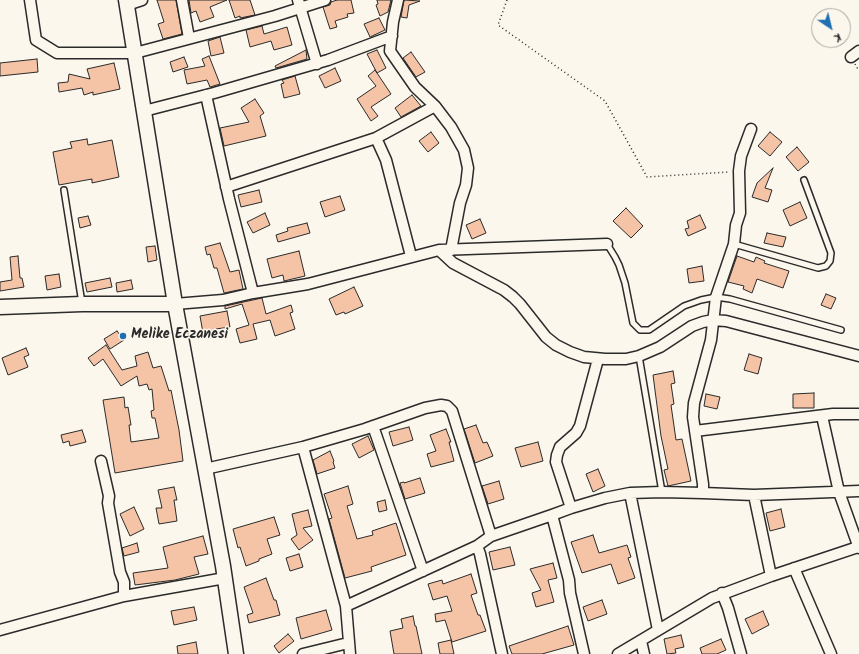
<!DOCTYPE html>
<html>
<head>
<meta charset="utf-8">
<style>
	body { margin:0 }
	#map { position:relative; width:859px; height:654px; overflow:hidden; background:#fbf7ec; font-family:Kalam,sans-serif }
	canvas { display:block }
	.north { position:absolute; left:811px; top:8px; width:40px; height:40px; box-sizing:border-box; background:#fbf7ec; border:1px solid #a8a59f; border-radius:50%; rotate:145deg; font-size:11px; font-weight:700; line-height:16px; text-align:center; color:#2b2b2b }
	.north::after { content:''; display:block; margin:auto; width:14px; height:18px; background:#1f6fb2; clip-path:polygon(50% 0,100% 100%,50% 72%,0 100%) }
</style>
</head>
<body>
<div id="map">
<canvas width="859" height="654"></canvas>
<div class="north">K</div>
</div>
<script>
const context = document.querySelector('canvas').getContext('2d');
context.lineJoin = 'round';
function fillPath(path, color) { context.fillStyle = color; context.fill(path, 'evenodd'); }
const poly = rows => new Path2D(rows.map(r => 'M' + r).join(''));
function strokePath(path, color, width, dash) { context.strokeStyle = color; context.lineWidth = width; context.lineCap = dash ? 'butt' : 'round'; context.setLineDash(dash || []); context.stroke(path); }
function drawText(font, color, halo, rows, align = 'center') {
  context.font = font + ' Kalam,sans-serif'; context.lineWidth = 3; context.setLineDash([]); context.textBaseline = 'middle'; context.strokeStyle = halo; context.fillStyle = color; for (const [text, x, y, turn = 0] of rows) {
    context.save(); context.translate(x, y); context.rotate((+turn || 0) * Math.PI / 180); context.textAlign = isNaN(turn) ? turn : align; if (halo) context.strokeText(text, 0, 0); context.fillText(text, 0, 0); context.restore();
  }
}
const building = poly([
	[157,0,176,0,182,34,163,39,158,24,164,22,157,0],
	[189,0,227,0,210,7,214,17,200,22,196,11,191,13,189,0],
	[229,0,250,0,255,15,240,18,240,16,235,18,229,0],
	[337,0,351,0,354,13,347,14,348,17,335,21,337,27,330,29,323,7,330,5,331,2,337,0],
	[377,0,391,0,388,12,380,16,376,5,378,4,377,0],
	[404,0,420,1,409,5,407,18,401,17,404,0],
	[379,18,385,30,370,37,364,24,379,18],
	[262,26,264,34,287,27,292,45,274,50,271,41,250,47,246,30,262,26],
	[220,37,224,53,211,56,208,41,220,37],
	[306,50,307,59,276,68,275,66,306,50],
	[377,50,386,68,377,73,367,54,377,50],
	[411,52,425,72,416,77,403,58,411,52],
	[209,56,220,84,210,87,207,80,187,84,184,70,205,66,202,59,209,56],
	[184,57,188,67,173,72,170,62,184,57],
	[37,59,38,72,0,76,0,63,37,59],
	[114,63,120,89,93,95,93,92,84,95,82,88,59,92,58,83,68,82,69,74,90,79,87,69,114,63],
	[335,68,341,81,325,88,319,76,335,68],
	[375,70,391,94,371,107,378,116,371,121,357,99,376,86,368,76,375,70],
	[295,76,300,94,284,98,281,84,284,83,282,80,295,76],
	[412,95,421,106,401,117,395,108,412,95],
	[255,99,264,113,260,116,266,136,224,146,220,128,249,122,241,108,255,99],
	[431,132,439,143,428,152,419,141,431,132],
	[770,132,782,142,770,156,758,146,770,132],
	[87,139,88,145,112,140,119,177,92,183,92,179,59,185,53,152,72,148,70,142,87,139],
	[797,147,809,162,798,171,786,157,797,147],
	[773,168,765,188,772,190,768,202,752,197,757,183,773,168],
	[259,190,262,202,241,207,238,195,259,190],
	[340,196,345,210,325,217,320,202,340,196],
	[800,202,807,218,790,226,783,210,800,202],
	[626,208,643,226,631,238,613,221,626,208],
	[265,213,270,225,253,233,247,222,265,213],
	[700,215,706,228,688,236,685,229,689,228,687,221,700,215],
	[88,216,91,225,80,228,78,218,88,216],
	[480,219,486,233,472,239,466,225,480,219],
	[307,223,310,233,278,242,276,235,288,231,287,228,307,223],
	[767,233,786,237,783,247,764,243,767,233],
	[220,243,230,272,239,270,243,289,224,293,217,268,214,268,210,254,207,255,205,247,220,243],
	[155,246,157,260,148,262,146,247,155,246],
	[299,251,305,276,284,281,283,275,272,278,267,259,299,251],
	[18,256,20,278,22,278,24,287,0,291,0,282,12,280,10,257,18,256],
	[737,256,754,262,756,257,765,261,764,263,789,271,783,288,757,279,752,293,743,289,744,286,728,282,737,256],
	[702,266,704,281,689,283,687,269,702,266],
	[59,274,61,287,47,290,45,276,59,274],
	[110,278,112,287,87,292,85,283,110,278],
	[131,280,133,289,117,292,116,283,131,280],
	[354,287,363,306,345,314,344,312,336,315,329,299,354,287],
	[826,294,836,298,831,309,821,305,826,294],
	[262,298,266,314,291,305,293,312,290,313,295,329,275,336,270,320,253,324,257,339,240,343,236,329,249,325,242,304,225,309,225,306,262,298],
	[227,311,230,327,216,329,217,331,203,333,200,316,227,311],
	[117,331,124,340,110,349,104,339,117,331],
	[106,345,122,370,137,366,135,356,148,352,153,368,161,366,169,391,171,390,179,430,183,461,115,473,103,400,124,397,125,408,128,407,131,425,129,425,131,442,159,438,155,418,152,418,151,411,154,410,152,389,149,390,147,384,139,386,137,376,121,386,103,359,94,366,88,358,106,345],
	[26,348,29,355,24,357,28,367,8,375,2,358,26,348],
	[749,354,762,358,758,374,744,370,749,354],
	[673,371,675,383,671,384,674,404,671,405,676,440,682,439,691,481,668,486,664,470,668,469,661,436,653,375,673,371],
	[814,393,814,408,793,408,793,394,814,393],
	[706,394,720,397,717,409,704,406,706,394],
	[476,425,483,443,487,442,493,456,475,463,464,429,476,425],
	[409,427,413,440,393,446,389,432,409,427],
	[446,429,451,442,449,442,454,461,431,467,427,454,436,451,430,435,446,429],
	[82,430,86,442,70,446,69,441,63,443,61,435,82,430],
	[368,436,374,450,359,458,352,444,368,436],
	[538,442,543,461,521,467,515,448,538,442],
	[330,451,334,461,333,462,335,468,317,474,313,460,330,451],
	[598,469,605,486,593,492,586,474,598,469],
	[420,478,425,493,405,499,400,483,404,482,404,483,420,478],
	[499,481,504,499,488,504,482,486,499,481],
	[348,486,353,504,347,506,357,539,373,535,372,531,396,523,406,555,371,567,372,571,345,578,329,519,332,518,324,494,348,486],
	[174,487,177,500,174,500,177,521,159,524,156,508,162,508,158,490,174,487],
	[385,500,387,510,379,512,377,502,385,500],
	[134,507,144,529,130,536,120,514,134,507],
	[781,509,785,527,770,531,766,513,781,509],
	[308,510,312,526,303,528,313,540,299,550,291,539,297,535,292,514,308,510],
	[274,517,280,535,267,539,272,554,259,559,259,561,246,566,240,547,238,548,233,529,274,517],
	[593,535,599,553,627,545,631,557,628,558,635,578,618,584,611,564,582,573,571,542,593,535],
	[203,536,208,554,194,557,199,574,175,580,135,585,133,573,168,568,163,547,203,536],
	[137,543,139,552,124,556,122,548,137,543],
	[510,547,515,565,493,570,489,552,510,547],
	[299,554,303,567,290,571,286,558,299,554],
	[553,563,557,578,548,580,554,602,536,607,532,593,541,590,530,569,553,563],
	[471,574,477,593,471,595,478,615,480,615,486,631,452,642,445,620,436,622,435,614,452,611,447,596,433,600,428,584,442,580,443,584,471,574],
	[266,578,274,600,276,600,280,615,249,623,247,615,253,613,244,587,266,578],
	[602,600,607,614,588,621,583,607,602,600],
	[194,607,197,620,174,625,171,611,194,607],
	[326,610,332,630,301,639,296,618,326,610],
	[763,611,769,625,752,634,745,619,763,611],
	[413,616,415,626,416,626,422,654,394,654,390,631,403,628,401,619,413,616],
	[568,626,574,645,542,654,512,654,509,646,568,626],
	[288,634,294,641,279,653,274,646,288,634],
	[681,635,684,647,675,649,676,653,667,654,664,639,681,635],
	[721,639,726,650,717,654,702,654,700,648,721,639],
	[451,640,454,654,440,654,438,643,451,640],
	[196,642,198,654,178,654,177,646,196,642]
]);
fillPath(building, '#f5c3a5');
strokePath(building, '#2b2b2b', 1);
const lane = poly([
	[64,190,82,303],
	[607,244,615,257,619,265,625,283,633,323,640,330,649,330,684,306,701,300,716,297,730,299,841,330],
	[734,244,818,268,826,266,830,261,831,253,804,180],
	[639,356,662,492]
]);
const street = poly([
	[30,0,36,40,57,53,135,53,275,16,325,0],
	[182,0,189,38],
	[298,0,317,64],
	[398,0,393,22,390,51,415,87,435,106,451,127,464,150,468,168,466,185,460,203,451,250],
	[127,5,142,0],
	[851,57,859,51],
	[206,95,229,199,253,293],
	[144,111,214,93,328,60,392,36],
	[376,138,386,160,411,256],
	[226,187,376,138,435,106],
	[439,250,453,263,504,290,513,297,520,304,546,337,556,345,570,352,584,357,605,359,626,359,639,356,660,347,692,326,703,322,713,320,726,321,859,356],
	[175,304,223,300,253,293,308,284,439,250,607,244],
	[822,416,839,492,859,548],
	[373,426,423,571],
	[695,431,833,414,859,414],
	[303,447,346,606,350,654],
	[101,461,109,496,108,503,120,572,124,582,124,596,225,578],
	[205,469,303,447,365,429,425,408,441,405,447,406,452,411,491,536],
	[630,493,658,630],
	[703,493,754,495,859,491],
	[754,495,771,576],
	[571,508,556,462,557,455,560,447,576,433,580,426,598,359],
	[552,515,569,580,570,593,584,654],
	[477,546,480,554,502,654],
	[794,568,831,654],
	[722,593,728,608,741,654],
	[346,606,477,546,491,536,552,515,571,508,605,498,630,493,662,492,703,493,703,484,693,417,694,403,711,340,716,297,734,244,736,225,740,213,739,171,741,156,751,129],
	[0,630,124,596],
	[641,641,644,654],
	[303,654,348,643],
	[618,654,712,598,771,576,858,547]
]);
const secondary = poly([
	[126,0,175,304,223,566,236,654],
	[0,307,82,304,175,304]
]);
strokePath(lane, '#2b2b2b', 8);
strokePath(street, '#2b2b2b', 13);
strokePath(secondary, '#2b2b2b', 17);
strokePath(poly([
	[507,0,498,25,605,101,647,177,729,172],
	[855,64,859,71]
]), '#2b2b2b', 1.5, [1, 3]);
strokePath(lane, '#fbf7ec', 5);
strokePath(street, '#fbf7ec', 10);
strokePath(secondary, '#fbf7ec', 14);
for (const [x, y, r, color] of [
	[123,336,4,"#1f6fb2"]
]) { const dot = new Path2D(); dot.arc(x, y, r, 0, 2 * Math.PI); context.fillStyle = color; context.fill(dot); strokePath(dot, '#fbf7ec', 1.5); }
drawText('bold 14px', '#2b2b2b', '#fbf7ec', [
	["Melike Eczanesi",131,336]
], 'left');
</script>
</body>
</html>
